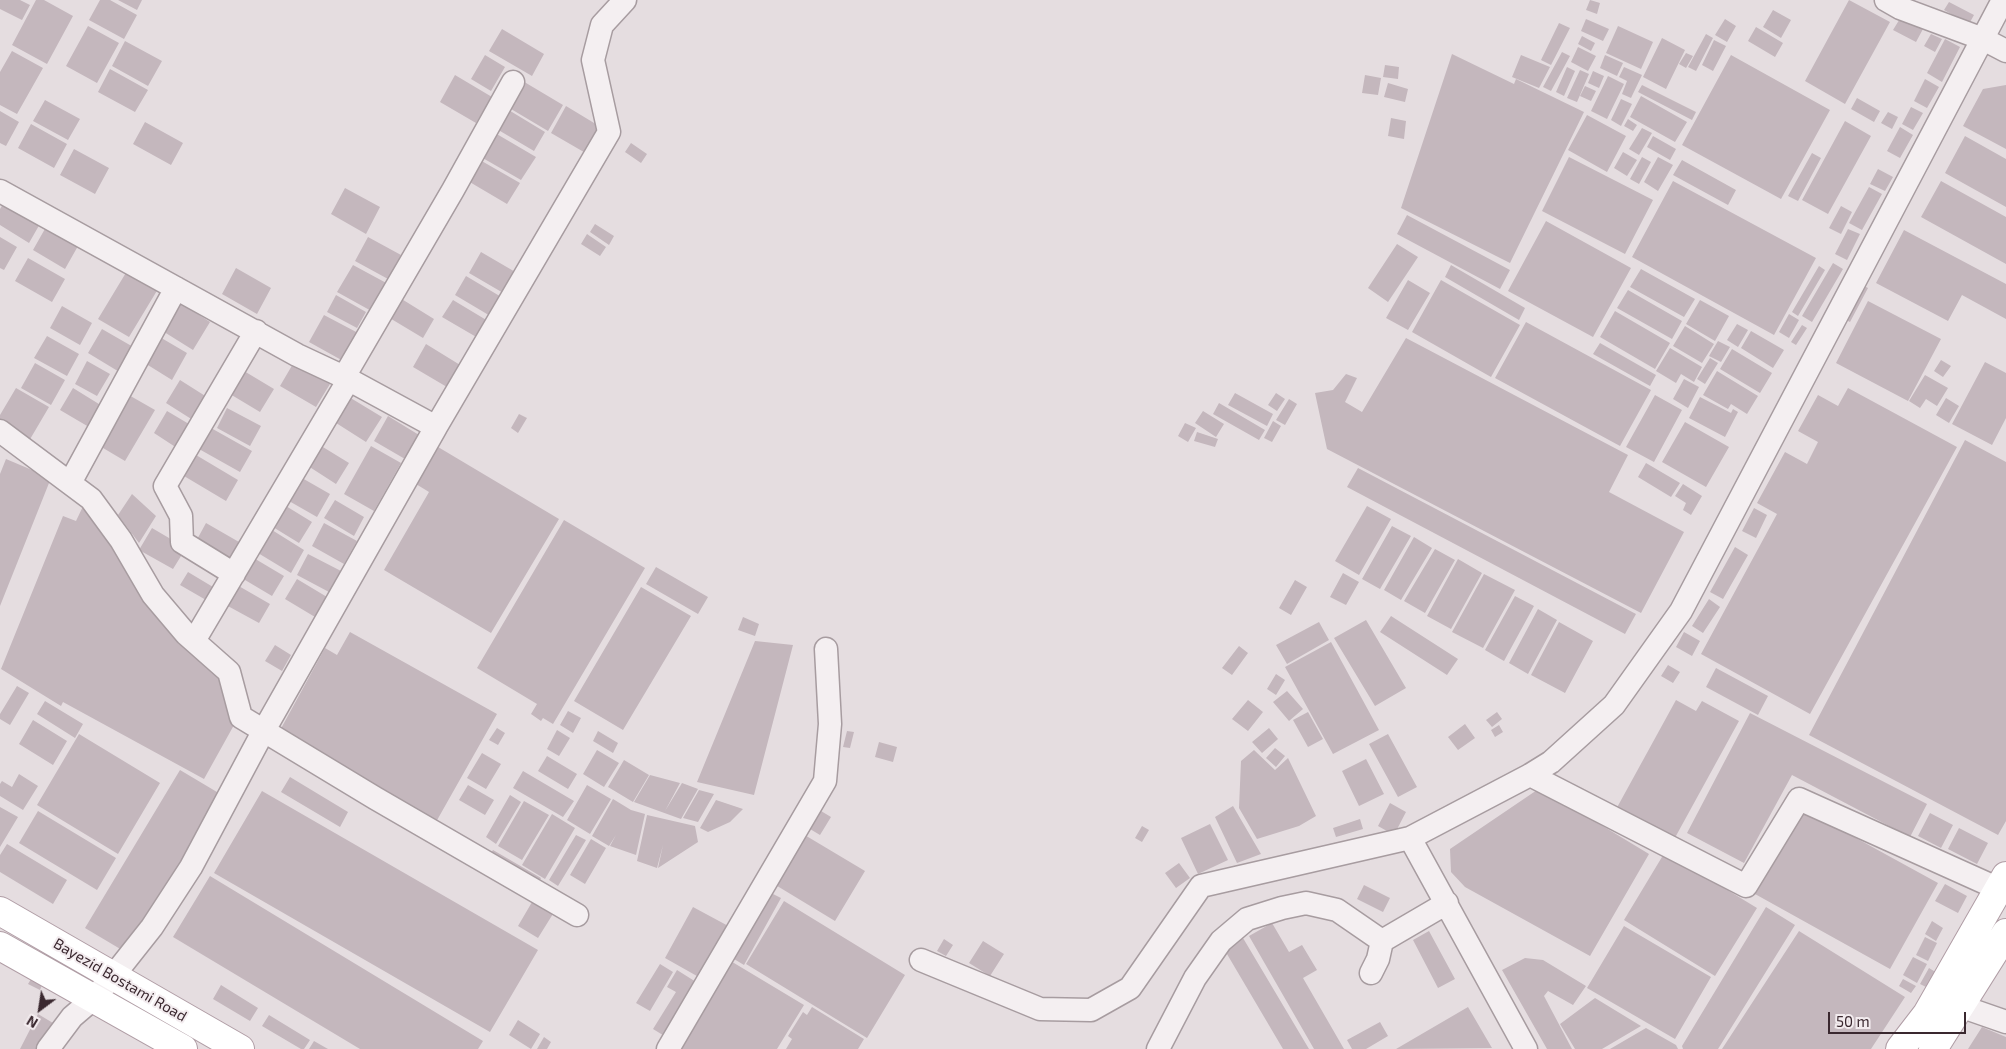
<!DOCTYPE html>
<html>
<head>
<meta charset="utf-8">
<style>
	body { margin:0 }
	#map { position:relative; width:2006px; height:1049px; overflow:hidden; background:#e5dde0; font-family:"Exo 2",sans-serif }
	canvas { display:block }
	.north { position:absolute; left:15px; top:984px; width:50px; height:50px; -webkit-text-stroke:4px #f3ecef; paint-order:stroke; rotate:211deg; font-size:14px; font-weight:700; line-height:20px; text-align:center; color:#3a282f }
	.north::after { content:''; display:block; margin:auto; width:18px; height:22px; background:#3a282f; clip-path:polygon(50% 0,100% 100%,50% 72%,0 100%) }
	.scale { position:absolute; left:1828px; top:1012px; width:138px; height:22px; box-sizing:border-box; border:2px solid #3a282f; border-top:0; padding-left:6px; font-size:15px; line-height:18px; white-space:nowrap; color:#3a282f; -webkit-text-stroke:4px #f3ecef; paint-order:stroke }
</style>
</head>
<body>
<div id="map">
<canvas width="2006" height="1049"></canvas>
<div class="north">N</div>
<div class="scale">50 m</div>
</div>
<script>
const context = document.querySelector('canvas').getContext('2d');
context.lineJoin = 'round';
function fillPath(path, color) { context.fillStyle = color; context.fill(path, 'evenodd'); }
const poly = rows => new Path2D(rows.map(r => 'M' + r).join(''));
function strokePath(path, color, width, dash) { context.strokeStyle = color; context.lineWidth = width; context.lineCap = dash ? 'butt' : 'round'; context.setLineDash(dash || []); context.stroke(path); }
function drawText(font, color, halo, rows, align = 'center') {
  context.font = font + ' "Exo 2",sans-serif'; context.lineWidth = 4; context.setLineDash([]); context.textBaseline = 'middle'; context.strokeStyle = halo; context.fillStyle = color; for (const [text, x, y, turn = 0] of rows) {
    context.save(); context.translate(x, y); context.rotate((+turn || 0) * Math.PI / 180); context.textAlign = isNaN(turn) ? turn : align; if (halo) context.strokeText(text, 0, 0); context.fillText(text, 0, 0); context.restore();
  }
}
fillPath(poly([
	[0,0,20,0,30,5,22,20,0,9],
	[36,0,44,0,73,16,47,64,12,45],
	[100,0,110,0,137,15,124,39,89,20],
	[118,0,142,0,137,10],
	[1590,0,1600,3,1597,14,1586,10],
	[1849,0,1890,22,1845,104,1805,81],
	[1949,2,1974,15,1969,24,1944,10],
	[1773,10,1791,20,1781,38,1763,27],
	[1901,17,1923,29,1916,42,1893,30],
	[1586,19,1609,29,1603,41,1581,31],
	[1725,19,1736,26,1727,42,1715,35],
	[1559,23,1570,28,1551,65,1541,60],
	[88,26,119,43,97,83,66,66],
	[1618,26,1653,42,1641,69,1606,53],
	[1756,27,1783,43,1775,57,1748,41],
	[502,29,544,54,532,76,489,51],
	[1706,34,1713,38,1696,71,1688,67],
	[1931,34,1942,39,1935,52,1924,46],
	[1582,36,1595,43,1591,51,1578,44],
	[1662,38,1685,50,1666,89,1643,77],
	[1945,39,1960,47,1942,82,1927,73],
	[1714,40,1726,46,1713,71,1702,65],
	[125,41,162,61,148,86,112,66],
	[1578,47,1596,56,1588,71,1571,62],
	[12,51,43,68,17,114,0,105,0,72],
	[1562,52,1570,56,1551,91,1543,87],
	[1686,53,1693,56,1686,68,1679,64],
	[1452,54,1514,84,1516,79,1584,112,1510,263,1401,208],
	[485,55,505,67,491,91,471,79],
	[1521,55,1550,67,1539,88,1512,77],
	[1605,55,1623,63,1617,76,1600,68],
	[1731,55,1830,110,1781,199,1682,145],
	[1385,65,1399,67,1398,79,1383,77],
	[1567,67,1575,71,1564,96,1556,92],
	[1624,67,1642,75,1631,98,1622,94,1627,81,1619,77],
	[110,69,148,90,135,112,98,92],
	[1580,70,1589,74,1577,102,1567,98],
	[1593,71,1604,76,1599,88,1588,83],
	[455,75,492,97,476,123,440,102],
	[1365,75,1381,78,1378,95,1362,93],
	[1608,76,1624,84,1607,119,1591,111],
	[1925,79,1939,87,1927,108,1914,101],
	[521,80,563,105,548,131,506,106],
	[1388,83,1408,89,1405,102,1384,97],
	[1642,85,1696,112,1692,120,1638,92],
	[2006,85,2006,149,1963,126,1983,89],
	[1585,86,1596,91,1591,101,1580,96],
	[1641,96,1687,122,1675,142,1630,117],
	[1857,98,1880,111,1874,122,1851,109],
	[1621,99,1632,104,1621,126,1611,120],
	[45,100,80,119,68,140,33,121],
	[566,106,604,129,589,155,551,133],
	[1911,107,1923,113,1913,130,1902,124],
	[507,109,545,132,534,151,495,128],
	[0,111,19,122,6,146,0,143],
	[1888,112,1898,117,1892,129,1881,123],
	[1587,115,1626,136,1607,172,1568,150],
	[1391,118,1406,121,1404,139,1388,136],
	[1628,119,1637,125,1633,131,1624,126],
	[1845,121,1871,136,1828,214,1802,200],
	[145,122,183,143,171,165,133,144],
	[31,124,67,144,54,168,18,148],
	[1900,127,1913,135,1900,158,1887,151],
	[1642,128,1652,133,1639,155,1629,149],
	[495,133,536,157,521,180,481,157],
	[1653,136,1676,149,1670,160,1647,147],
	[1965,136,2006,159,2006,207,1945,173],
	[631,143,647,154,641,163,625,152],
	[74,149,109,168,95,194,60,175],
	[1623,152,1637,160,1627,176,1614,168],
	[1812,153,1821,158,1798,201,1788,196],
	[1569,157,1653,200,1625,254,1542,211],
	[1642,157,1651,162,1639,184,1630,179],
	[1658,157,1673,165,1658,191,1644,182],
	[480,160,520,183,507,204,468,181],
	[1682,160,1736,190,1728,205,1673,175],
	[1878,169,1893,177,1885,191,1870,184],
	[1673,181,1816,258,1774,335,1632,257],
	[1941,181,2006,217,2006,264,1921,217],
	[1869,187,1882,194,1862,230,1849,223],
	[345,188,380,207,366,234,331,214],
	[5,201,41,222,29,243,0,225,0,209],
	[1841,206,1852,212,1841,234,1829,228],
	[1407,215,1510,270,1500,289,1397,234],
	[1546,221,1631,268,1593,337,1508,291],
	[595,224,614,236,609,245,590,232],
	[46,227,78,246,65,269,33,250],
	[1848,229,1860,234,1847,260,1835,254],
	[1904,230,2006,284,2006,319,1962,295,1948,321,1876,283],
	[587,234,606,247,600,256,581,244],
	[0,237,17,247,4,270,0,268],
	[368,237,401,255,388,279,355,261],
	[1397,244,1418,257,1388,302,1368,288],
	[481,252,517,273,505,294,469,273],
	[28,258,65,279,52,302,15,281],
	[1833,263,1843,269,1812,322,1802,316],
	[353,265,390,285,375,313,337,292],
	[1451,265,1525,308,1519,320,1445,277],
	[1819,266,1825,270,1798,316,1792,312],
	[236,268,271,288,257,314,222,294],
	[1641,269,1695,299,1684,317,1630,287],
	[127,271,158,289,129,337,98,319],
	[466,276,503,298,492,317,455,295],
	[1408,280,1430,293,1408,330,1386,318],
	[1441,280,1520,325,1491,377,1412,332],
	[1860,284,1868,288,1850,322,1842,318],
	[1628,290,1682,321,1672,339,1617,308],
	[336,295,366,312,357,328,327,312],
	[400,298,434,319,423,338,388,317],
	[453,300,488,321,478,338,442,317],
	[1700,300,1729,316,1715,341,1686,324],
	[1868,301,1941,339,1908,401,1836,363],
	[179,302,210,322,193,350,161,330],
	[62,306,92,323,80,345,50,328],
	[1615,311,1670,343,1655,369,1600,337],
	[1789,314,1799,320,1789,338,1779,332],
	[324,315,360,334,345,362,309,342],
	[1526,322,1651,390,1620,446,1495,378],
	[1737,324,1748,330,1738,347,1727,340],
	[1802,325,1807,328,1796,345,1791,342],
	[1685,326,1714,344,1702,363,1673,346],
	[102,329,135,348,121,373,88,353],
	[1751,331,1784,350,1773,368,1741,348],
	[47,336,79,354,67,376,34,358],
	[158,336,187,353,172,380,143,362],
	[1406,338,1628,455,1609,492,1684,532,1641,613,1327,449,1315,393,1333,390,1346,374,1357,378,1345,402,1362,412],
	[1718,341,1730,347,1721,362,1709,356],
	[1600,343,1656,375,1650,386,1593,354],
	[426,344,465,368,452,390,413,367],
	[1670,348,1702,367,1694,382,1681,374,1676,383,1656,371],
	[1732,349,1772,373,1760,393,1720,369],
	[297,357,333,379,316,407,280,386],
	[1710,358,1718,363,1705,384,1697,379],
	[1941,360,1951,366,1943,377,1934,371],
	[87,361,110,374,97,396,75,384],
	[1985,362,2006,373,2006,418,1992,445,1952,424],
	[35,363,65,380,51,405,21,388],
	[244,371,274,389,260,412,230,394],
	[1717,371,1758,396,1747,414,1731,404,1728,409,1703,395],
	[1925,375,1948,388,1937,406,1926,399,1920,408,1909,401],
	[1684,379,1699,387,1688,408,1673,399],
	[180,380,210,399,196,422,166,403],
	[16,388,49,407,29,441,0,423,0,415],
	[73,388,107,409,94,430,60,410],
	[1848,388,1957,447,1810,714,1701,654,1777,514,1757,503,1785,452,1807,464,1818,442,1798,431,1818,395,1838,406],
	[1235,393,1273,414,1267,426,1228,405],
	[1276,393,1285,399,1277,411,1268,405],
	[127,394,155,410,125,461,98,445],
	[1655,395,1682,410,1654,462,1626,447],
	[349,397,382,417,366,442,333,421],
	[1700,397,1731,413,1733,409,1738,412,1725,437,1689,418],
	[1946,398,1959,406,1949,423,1936,415],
	[1289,399,1297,404,1285,425,1276,420],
	[1219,403,1265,430,1259,440,1213,414],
	[227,408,261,426,250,446,217,428],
	[167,411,194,427,180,450,154,433],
	[1203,411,1224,424,1216,437,1195,423],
	[519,414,527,418,518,433,511,428],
	[388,416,419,435,405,459,374,441],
	[1273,421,1281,426,1272,442,1264,438],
	[1685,422,1729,447,1706,487,1662,462],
	[1185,423,1196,428,1188,442,1178,436],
	[211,428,252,451,240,472,199,449],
	[1197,432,1218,439,1215,447,1194,441],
	[1965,440,2006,462,2006,821,1998,835,1809,735],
	[318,444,349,463,336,484,305,464],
	[433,444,559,519,491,633,384,570,429,492,411,481],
	[371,446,401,463,374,511,344,494],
	[196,455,238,480,226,501,184,476],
	[6,459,51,478,0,606,0,474],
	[1646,463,1680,483,1671,497,1638,477],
	[1358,468,1636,614,1625,634,1347,487],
	[295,474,330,494,317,517,282,497],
	[1683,484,1702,496,1691,515,1683,510,1686,503,1675,496],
	[132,494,156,516,139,543,118,515],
	[86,500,227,678,239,716,204,779,63,702,61,706,1,669,63,516,76,521],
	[335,500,364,517,354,536,324,518],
	[281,503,312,522,299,543,268,524],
	[1367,506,1391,519,1359,575,1335,561],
	[1754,508,1767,515,1756,538,1742,531],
	[564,520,645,568,553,724,543,718,541,721,531,714,537,704,477,668],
	[206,523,239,542,227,563,194,545],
	[324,523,357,541,344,564,312,546],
	[1392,526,1411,536,1380,589,1362,579],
	[152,528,186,548,173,569,139,550],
	[272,530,304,550,291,573,258,553],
	[1414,537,1432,548,1401,600,1384,590],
	[1735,547,1748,555,1723,599,1710,592],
	[1435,549,1455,560,1425,613,1404,601],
	[308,554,341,571,329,592,297,575],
	[252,557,284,576,272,596,240,577],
	[1458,559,1482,573,1451,629,1427,616],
	[656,567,708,597,698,614,646,584],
	[188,572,213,587,206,600,180,585],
	[1343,573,1359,582,1346,605,1330,597],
	[1484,574,1515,590,1483,648,1452,632],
	[297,579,327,597,315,617,285,599],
	[1295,580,1307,587,1291,615,1279,608],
	[237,585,270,604,259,623,226,605],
	[641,587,691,616,623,730,574,701],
	[1515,596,1534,606,1504,661,1485,650],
	[1709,599,1720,607,1703,633,1692,626],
	[1538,609,1557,620,1528,674,1509,663],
	[1391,616,1458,659,1447,675,1380,632],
	[743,617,759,624,755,636,738,630],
	[1366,620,1406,688,1375,706,1334,638],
	[1319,622,1329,640,1287,664,1276,645],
	[1559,622,1593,641,1565,693,1531,675],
	[350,632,497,714,436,822,278,734,325,648,337,655],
	[1684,632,1700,641,1692,656,1676,647],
	[755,641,793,645,754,795,697,782],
	[1331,642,1379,730,1333,754,1285,667],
	[275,645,291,655,282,671,265,661],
	[1239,646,1248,653,1232,675,1222,668],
	[1668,665,1680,672,1673,683,1661,676],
	[1716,668,1768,696,1758,715,1706,687],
	[1276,674,1285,680,1276,695,1267,689],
	[17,686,29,693,10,725,0,719,0,714],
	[1287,691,1303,709,1289,721,1273,702],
	[1248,700,1263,712,1248,731,1232,719],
	[1676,700,1696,711,1702,701,1739,721,1671,845,1614,813],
	[45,701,83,724,75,738,37,714],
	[568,711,581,718,573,733,560,725],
	[1308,712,1323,739,1308,747,1293,720],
	[1497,712,1502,719,1492,727,1486,720],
	[1750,713,1927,804,1910,837,1792,775,1744,863,1687,833],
	[33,720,67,741,53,765,19,744],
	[1465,724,1475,738,1458,750,1448,737],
	[1499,725,1503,732,1495,737,1491,730],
	[497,728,505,733,498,745,489,740],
	[1269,728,1278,739,1262,753,1252,742],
	[557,730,570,738,559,756,547,749],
	[598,731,618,743,613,753,593,741],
	[847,731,854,732,850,748,843,747],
	[79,734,160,783,118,854,37,805],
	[1388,734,1417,787,1398,797,1369,744],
	[879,742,897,747,893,762,875,757],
	[1275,748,1285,756,1276,767,1266,758],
	[597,750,619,763,604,787,583,774],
	[1254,750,1275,770,1288,758,1316,816,1299,826,1257,839,1239,808,1241,761],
	[482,753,501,764,486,789,467,778],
	[547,756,577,774,568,789,538,771],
	[1366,759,1384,794,1359,806,1342,771],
	[624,760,649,775,633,802,608,787],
	[180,770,222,795,127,953,85,928],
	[523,771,574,801,563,817,513,788],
	[19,774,38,786,23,810,0,796,0,784,2,781,12,787],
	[650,775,680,783,665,811,682,783,698,789,681,819,634,802],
	[290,777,348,812,340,827,281,792],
	[468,785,494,800,485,815,459,800],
	[587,785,611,799,590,834,567,820],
	[1540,788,1649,854,1590,956,1465,887,1451,872,1450,849],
	[699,790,714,794,698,822,683,818],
	[262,791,538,950,490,1032,214,873],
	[510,795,521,802,496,844,486,837],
	[613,799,631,810,645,814,636,855,610,846,616,835,609,846,592,836],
	[716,800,743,809,730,822,708,832,700,828],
	[524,801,549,815,522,860,498,846],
	[1390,803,1406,812,1394,835,1378,826],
	[1233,806,1261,854,1237,863,1215,817],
	[0,807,18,817,0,847],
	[1803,809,1938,883,1890,969,1755,894],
	[38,811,116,858,97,890,19,843],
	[821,811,831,817,820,835,810,829],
	[1930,813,1953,825,1941,848,1918,836],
	[552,814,575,828,545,879,522,865],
	[647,815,695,826,698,842,658,868,663,845,657,868,637,861],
	[1360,819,1363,829,1336,837,1333,828],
	[1210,824,1228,860,1198,874,1181,838],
	[1142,826,1149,830,1142,842,1135,838],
	[1959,828,1988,843,1977,864,1948,849],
	[798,831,865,871,835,921,769,881],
	[576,835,586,840,558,886,549,880],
	[591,839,606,848,585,884,570,875],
	[7,844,67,880,53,904,0,872,0,855],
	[493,850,541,878,537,886,488,858],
	[1665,852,1757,908,1715,976,1624,920],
	[1179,863,1190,878,1176,888,1165,873],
	[210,876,483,1041,478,1049,360,1049,173,937],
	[1945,884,1967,896,1958,913,1935,901],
	[1364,885,1390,898,1383,912,1357,899],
	[765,890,781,898,744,965,729,956],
	[535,897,556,909,538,938,518,926],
	[784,901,905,975,867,1038,746,964],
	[693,907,732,928,704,980,665,958],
	[1766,907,1795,925,1718,1049,1683,1049,1682,1046],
	[1932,921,1943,928,1936,941,1925,934],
	[1272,923,1289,952,1302,945,1317,970,1303,978,1344,1049,1314,1049,1249,936],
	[1624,926,1711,977,1675,1039,1587,988],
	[1429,931,1455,979,1438,988,1413,940],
	[1799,931,1905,997,1871,1049,1722,1049],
	[1925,937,1937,943,1928,961,1916,955],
	[1243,938,1309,1049,1283,1049,1224,949],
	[944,939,953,945,946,956,937,951],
	[983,941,1004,954,990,976,969,963],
	[1913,957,1927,964,1917,983,1903,975],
	[1525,958,1543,960,1586,986,1573,1005,1548,991,1544,996,1572,1049,1547,1049,1502,970],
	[729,960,804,1005,777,1049,674,1049],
	[660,964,673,972,650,1011,636,1003],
	[1929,968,1937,973,1928,988,1920,984],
	[677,970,704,987,671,1040,653,1029,676,992,667,987],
	[31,979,42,985,40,990,28,984],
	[1903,979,1916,986,1911,993,1899,986],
	[221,985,258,1008,250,1021,213,999],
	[1595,998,1641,1026,1602,1049,1575,1049,1560,1024],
	[812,1007,864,1039,858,1049,786,1049,792,1039,788,1036,803,1012,807,1015],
	[1468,1007,1492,1048,1396,1049],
	[38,1014,53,1023,39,1049,20,1049],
	[269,1015,310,1040,304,1049,301,1049,262,1026],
	[518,1020,540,1034,531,1049,509,1035],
	[1380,1022,1388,1036,1366,1049,1352,1049,1347,1040],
	[1982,1027,2006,1037,2006,1049,1968,1049],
	[1646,1028,1676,1045,1678,1049,1610,1049],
	[544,1037,551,1042,547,1049,537,1049],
	[314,1041,328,1049,309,1049]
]), '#c4b7bd');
const minor = poly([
	[1886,0,1900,8,1983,39,2006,51],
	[0,191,297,355,344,377,436,427,609,132,593,60,602,25,625,0],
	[344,377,453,190,513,82],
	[0,431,91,499,121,540,153,595,186,634,229,672,241,717,375,798,577,915],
	[70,483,176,288],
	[234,574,182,542,181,516,165,486,256,331],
	[194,641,349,379],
	[1530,775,1746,886,1799,799,1999,889],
	[1410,838,1526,1049],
	[1382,941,1447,903],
	[921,960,1040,1009,1091,1010,1130,988,1201,886,1410,838,1530,775,1551,762,1614,705,1681,611,2003,0],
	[1960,1006,2006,1022],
	[48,1049,72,1017,93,999,114,975,152,927,191,867,263,732,436,427],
	[668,1049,825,781,830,724,826,649],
	[1158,1049,1195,978,1221,941,1247,919,1282,908,1306,903,1337,910,1382,941,1378,959,1371,973]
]);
const major = poly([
	[0,911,240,1049],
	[0,946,183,1049],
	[1900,1049,1927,1014,2006,876],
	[1933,1049,2006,933]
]);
strokePath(minor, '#a79ca0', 25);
strokePath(major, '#b09da5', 30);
strokePath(minor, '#f4eff1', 22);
strokePath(major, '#fff', 28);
drawText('15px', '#3a282f', '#f3ecef', [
	["Bayezid Bostami Road",120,980,30]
]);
</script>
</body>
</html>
